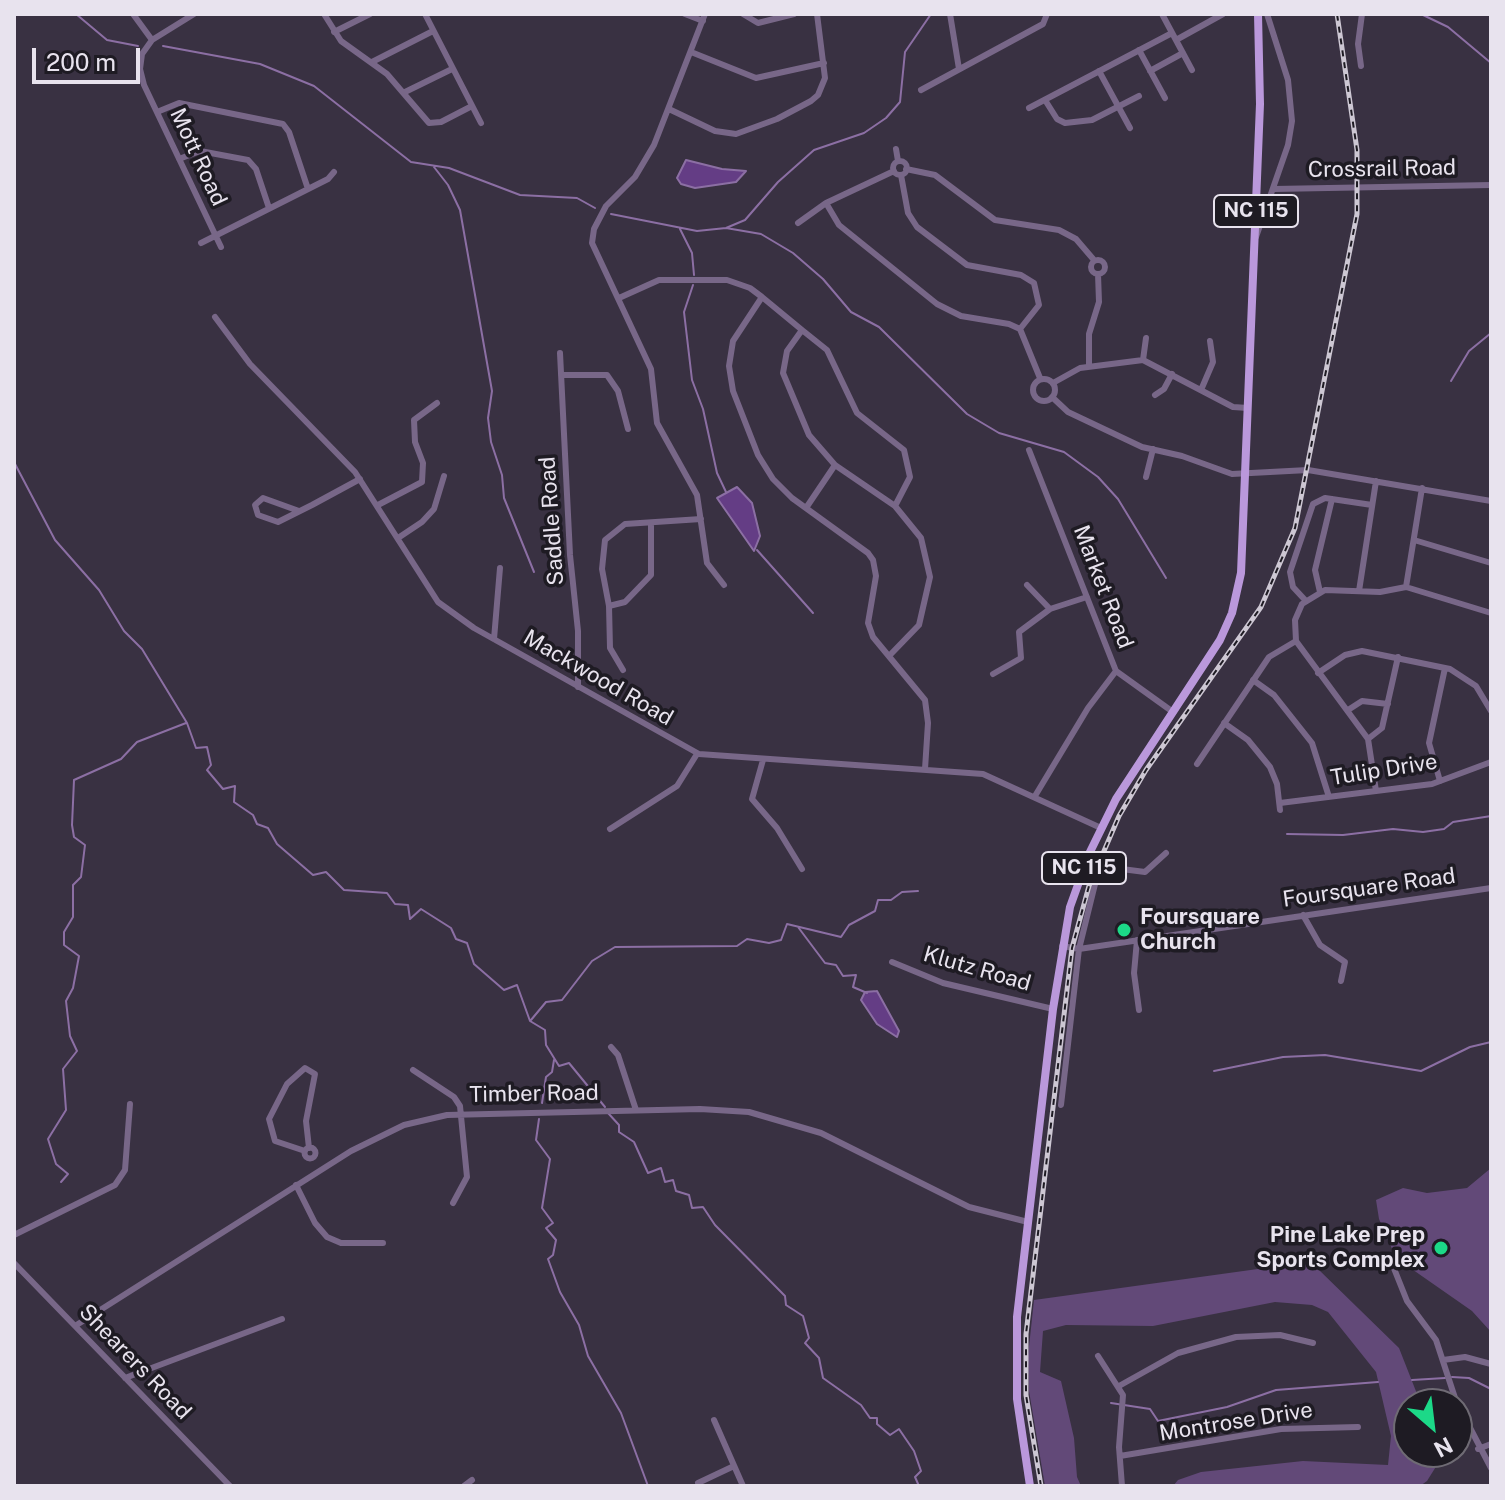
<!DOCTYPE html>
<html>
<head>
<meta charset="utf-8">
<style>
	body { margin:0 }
	#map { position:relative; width:1505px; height:1500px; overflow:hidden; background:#393142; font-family:"Public Sans",sans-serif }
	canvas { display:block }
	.frame { position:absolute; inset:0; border:16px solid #e8e3ee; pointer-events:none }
	.north { position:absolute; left:1393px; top:1388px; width:80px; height:80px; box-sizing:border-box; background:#1e1b23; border:2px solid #6f6b74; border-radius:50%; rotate:152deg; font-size:22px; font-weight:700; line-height:32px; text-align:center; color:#e8e3ee }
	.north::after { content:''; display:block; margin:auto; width:28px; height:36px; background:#1cd988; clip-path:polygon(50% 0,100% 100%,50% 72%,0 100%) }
	.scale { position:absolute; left:32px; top:48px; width:108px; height:36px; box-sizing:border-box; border:4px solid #e8e3ee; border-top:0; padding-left:10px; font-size:24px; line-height:28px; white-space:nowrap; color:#e8e3ee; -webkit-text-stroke:6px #1e1b23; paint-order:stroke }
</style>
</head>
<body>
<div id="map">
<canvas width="1505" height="1500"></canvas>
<div class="frame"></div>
<div class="north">N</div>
<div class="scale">200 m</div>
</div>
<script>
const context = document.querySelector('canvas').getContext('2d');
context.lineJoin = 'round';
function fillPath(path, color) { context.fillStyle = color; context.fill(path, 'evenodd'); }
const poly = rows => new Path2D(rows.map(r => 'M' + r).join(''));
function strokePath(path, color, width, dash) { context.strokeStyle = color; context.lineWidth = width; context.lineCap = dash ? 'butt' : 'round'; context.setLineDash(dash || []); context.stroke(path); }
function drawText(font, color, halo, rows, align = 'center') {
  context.font = font + ' "Public Sans",sans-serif'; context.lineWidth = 7; context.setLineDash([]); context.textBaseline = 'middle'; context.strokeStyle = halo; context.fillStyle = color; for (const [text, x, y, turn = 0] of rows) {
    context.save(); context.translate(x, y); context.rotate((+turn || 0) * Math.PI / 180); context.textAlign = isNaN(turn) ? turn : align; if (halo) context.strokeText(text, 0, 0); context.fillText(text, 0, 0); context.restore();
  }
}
fillPath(poly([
	[1491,1168,1491,1332,1472,1311,1396,1258,1379,1219,1376,1200,1403,1188,1427,1193,1467,1188],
	[1301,1263,1318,1269,1399,1348,1421,1404,1409,1404,1409,1452,1440,1452,1442,1457,1427,1481,1420,1486,1173,1486,1178,1480,1201,1472,1303,1461,1388,1465,1391,1436,1376,1372,1328,1312,1312,1305,1275,1302,1153,1326,1066,1325,1043,1331,1040,1372,1061,1381,1074,1438,1077,1477,1081,1486,1045,1486,1029,1391,1028,1356,1034,1300]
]), '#624978');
const water = poly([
	[686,160,722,169,746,171,736,182,695,188,681,184,677,178,686,160],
	[737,487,752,503,760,536,754,551,717,498,737,487],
	[877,991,899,1031,897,1037,877,1024,861,1000,865,992,877,991]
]);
fillPath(water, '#643d85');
strokePath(water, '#8c6fa4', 2);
strokePath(poly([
	[76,14,107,40,138,46],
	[1421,14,1448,27,1491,63],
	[163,46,260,64,314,86,411,162,449,168,520,195,577,198,595,208],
	[434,167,448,185,460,210,492,391,488,418,491,442,502,475,504,498,534,572],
	[611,214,697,231,726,228,745,220,778,182,814,150,864,133,886,118,900,102,905,52,931,14],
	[726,228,761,234,793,253,823,279,851,312,879,327,967,414,999,433,1064,452,1098,477,1118,499,1166,578],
	[680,229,692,253,694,275],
	[693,285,684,312,692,380,703,409,717,473,726,492],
	[1451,381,1469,351,1491,333],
	[14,462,55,540,99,590,124,631,142,649,187,723,196,748,207,747,211,765,207,770,223,789,235,786,234,802,253,815,257,824,268,828,277,844,313,875,326,872,344,890,387,893,395,904,408,905,410,919,421,909,451,928,456,939,467,943,474,964,504,990,517,985,530,1021,545,1030,546,1045,559,1066,569,1063,605,1107],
	[757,550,813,613],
	[1287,834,1343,835,1393,829,1423,832,1444,829,1453,822,1491,816],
	[798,927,825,963,836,965,843,976,856,975,853,987,867,993],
	[531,1020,546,1002,562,1000,592,961,615,947,737,946,747,939,769,943,781,940,787,924,841,937,849,925,875,911,878,900,891,900,902,892,918,891],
	[1214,1071,1283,1057,1325,1055,1421,1071,1470,1047,1491,1042],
	[542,1103,546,1077,552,1072,554,1060],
	[608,1113,619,1125,619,1132,634,1142,648,1173,661,1168,665,1182,673,1180,676,1191,689,1195,692,1208,703,1207,715,1225,785,1296,786,1305,803,1316,809,1338,805,1343,819,1358,823,1378,861,1405,870,1418,877,1418,877,1424,890,1435,899,1429,914,1451,921,1471,915,1477,919,1486],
	[539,1119,536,1140,550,1159,542,1208,553,1223,546,1228,556,1240,553,1255,548,1259,560,1292,579,1325,588,1356,621,1413,648,1486],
	[61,1182,68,1174,56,1164,48,1139,66,1110,63,1069,77,1051,70,1036,66,1001,73,988,79,956,64,945,64,932,73,917,73,885,81,877,85,845,74,837,72,825,74,780,121,759,137,742,186,723],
	[1452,1377,1469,1378,1491,1389],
	[1412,1380,1445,1378],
	[1111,1403,1150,1409,1158,1421,1227,1407,1276,1390,1378,1382]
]), '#8c6fa4', 2);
strokePath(poly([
	[133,14,152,40],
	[194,14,152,40,142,54,140,69,144,85,221,247],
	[324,14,341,41,387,74,429,123,441,122,472,106],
	[425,14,481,123],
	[685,14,703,21],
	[705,14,654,145,635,177,606,206,594,229,592,243,651,369,657,423,697,495,707,563,724,585],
	[743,14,758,23,794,14],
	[950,14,959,69],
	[1162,14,1192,70],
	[334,32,370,14],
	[1176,40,1223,14],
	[1139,50,1165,98],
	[691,52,756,78,824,63],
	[372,62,433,31],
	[1361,66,1358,44,1362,14],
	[1099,71,1130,128],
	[1150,71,1183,53],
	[921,90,1043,24,1047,14],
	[405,92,452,69],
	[1045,100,1057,119,1065,123,1092,120,1139,96],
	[1029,108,1172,33],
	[671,110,715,131,736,134,777,119,811,101,818,95,825,78,817,14],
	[157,112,179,103,283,124,289,132,308,189],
	[896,149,898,161],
	[179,159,200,151,248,160,256,169,269,208],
	'893 168a7 7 0 1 1 14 0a7 7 0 1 1-14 0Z',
	[906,169,935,175,995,220,1059,230,1076,239,1094,260],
	[901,175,908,213,917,227,967,265,1021,275,1034,283,1039,305,1020,329],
	[1274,189,1491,185],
	[826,203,839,225,937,304,961,316,1009,324,1020,329,1040,378],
	[798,223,826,203,894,171],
	[1256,237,1288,145,1292,121,1288,80,1267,14],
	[201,243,328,179,334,172],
	'1091 267a7 7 0 1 1 14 0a7 7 0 1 1-14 0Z',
	[762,297,733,341,729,366,733,391,758,455,773,479,792,498,868,553,873,560,876,576,868,623,873,637,925,700,928,723,925,769],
	[619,298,659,280,727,280,750,288,762,297,802,330,827,350,857,413,904,450,910,477,895,506,835,465,809,435,783,373,787,351,802,330],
	[215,317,250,364,355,472,438,602,474,628,699,754,983,774,1101,828],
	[560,353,570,555,578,631,578,687],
	[1143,360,1146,338],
	[1089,366,1089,334,1099,302,1098,274],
	[561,375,607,375,618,391,628,429],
	'1033 390a11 11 0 1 1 22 0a11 11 0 1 1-22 0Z',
	[1053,383,1080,368,1143,360,1233,407,1248,408],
	[1201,390,1213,362,1210,341],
	[1155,395,1164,389,1172,374],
	[1052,397,1068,412,1142,447,1182,456,1232,474,1308,470,1491,501],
	[1029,450,1116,671,1173,712],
	[1146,477,1153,449],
	[378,505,422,482,423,463,415,442,414,420,437,403],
	[806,508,835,465],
	[299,511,263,498,255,505,258,515,278,522,312,505,360,479],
	[398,538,422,522,434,509,444,476],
	[1414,540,1491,563],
	[1027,585,1050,609],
	[1406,587,1422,488],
	[1359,591,1376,481],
	[1320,592,1315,570,1332,499],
	[1306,601,1293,587,1290,572,1313,504,1325,498,1372,505],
	[609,606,625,602,651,575,651,523],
	[494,639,500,568],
	[890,655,919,625,930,577,921,538,895,506],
	[623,670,610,648,609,606,602,569,605,540,625,524,701,519],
	[1318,673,1345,655,1362,651,1450,669,1476,686,1491,711],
	[993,674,1021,658,1019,632,1050,609,1087,597],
	[1253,680,1274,695,1312,743,1329,797],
	[1348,710,1362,701,1388,704],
	[1224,723,1248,740,1270,767,1277,784,1280,810],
	[1368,739,1382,728,1398,657],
	[763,760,752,799,777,828,802,869],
	[1197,764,1269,657,1296,641],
	[1440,781,1429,743,1445,668],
	[1376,791,1368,739,1296,641,1295,620,1302,604,1325,590,1380,592,1406,587,1491,613],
	[1035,796,1088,708,1116,671],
	[1280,803,1432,784,1491,762],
	[610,829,677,786,697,754],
	[1303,915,1320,945,1345,962,1341,981],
	[1137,940,1134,973,1139,1010],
	[1062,946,1079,949,1491,888],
	[892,962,943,983,1053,1009],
	[611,1047,618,1055,636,1110],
	[413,1070,454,1097,460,1106,467,1177,453,1203],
	[1061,1105,1079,949,1097,876,1114,868,1145,872,1166,853],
	'304.5 1153a5.5 5.5 0 1 1 11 0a5.5 5.5 0 1 1-11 0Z',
	[305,1151,275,1141,269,1119,287,1084,305,1068,315,1074,306,1121,309,1148],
	[296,1185,315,1223,327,1237,341,1243,383,1243],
	[14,1235,115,1185,125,1170,130,1104],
	[1391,1261,1407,1301,1436,1340,1456,1401,1491,1468],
	[14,1263,230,1486],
	[75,1326,351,1151,404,1125,447,1115,700,1109,749,1112,821,1133,969,1207,1028,1222],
	[1098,1356,1123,1395,1119,1447,1122,1486],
	[1443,1360,1465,1357,1491,1364],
	[125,1378,282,1319],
	[1119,1386,1178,1353,1236,1337,1280,1335,1313,1343],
	[714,1420,743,1486],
	[1478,1449,1491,1444],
	[1120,1456,1281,1429,1358,1427],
	[698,1483,734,1466],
	[464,1486,472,1480]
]), '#786788', 6);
strokePath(poly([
	[1030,1486,1017,1399,1017,1317,1053,1009,1070,907,1089,854,1116,799,1220,640,1232,613,1241,573,1260,104,1258,14]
]), '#ba98db', 8);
const rail = poly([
	[1041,1486,1026,1395,1026,1334,1072,948,1089,886,1119,816,1146,770,1261,607,1295,528,1357,214,1357,150,1337,14]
]);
strokePath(rail, '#cdc7d3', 5);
strokePath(rail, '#1e1b23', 2, [6]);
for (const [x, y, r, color] of [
	[1124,930,8,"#1cd988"],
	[1441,1248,8,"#1cd988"]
]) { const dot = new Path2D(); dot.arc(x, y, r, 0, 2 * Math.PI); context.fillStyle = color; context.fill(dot); strokePath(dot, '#1e1b23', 3); }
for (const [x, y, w] of [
	[1256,211,84],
	[1084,868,84]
]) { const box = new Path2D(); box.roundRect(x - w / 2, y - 16, w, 32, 6); context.fillStyle = '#1e1b23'; context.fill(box); strokePath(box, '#e8e3ee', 2); }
drawText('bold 20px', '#e8e3ee', null, [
	["NC 115",1256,211],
	["NC 115",1084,868]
]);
drawText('22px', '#e8e3ee', '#1e1b23', [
	["Mott Road",198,157,65],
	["Crossrail Road",1382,169,-1],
	["Saddle Road",552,521,-94],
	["Market Road",1103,587,69],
	["Mackwood Road",598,678,30],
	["Tulip Drive",1384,770,-9],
	["Foursquare Road",1369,888,-8],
	["Klutz Road",977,969,16],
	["Timber Road",534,1094,-1],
	["Shearers Road",135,1362,46],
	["Montrose Drive",1236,1422,-9]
]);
drawText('bold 22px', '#e8e3ee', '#1e1b23', [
	["Foursquare",1140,917],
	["Church",1140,942],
	["Pine Lake Prep",1425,1235,"right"],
	["Sports Complex",1425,1260,"right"]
], 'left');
</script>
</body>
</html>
